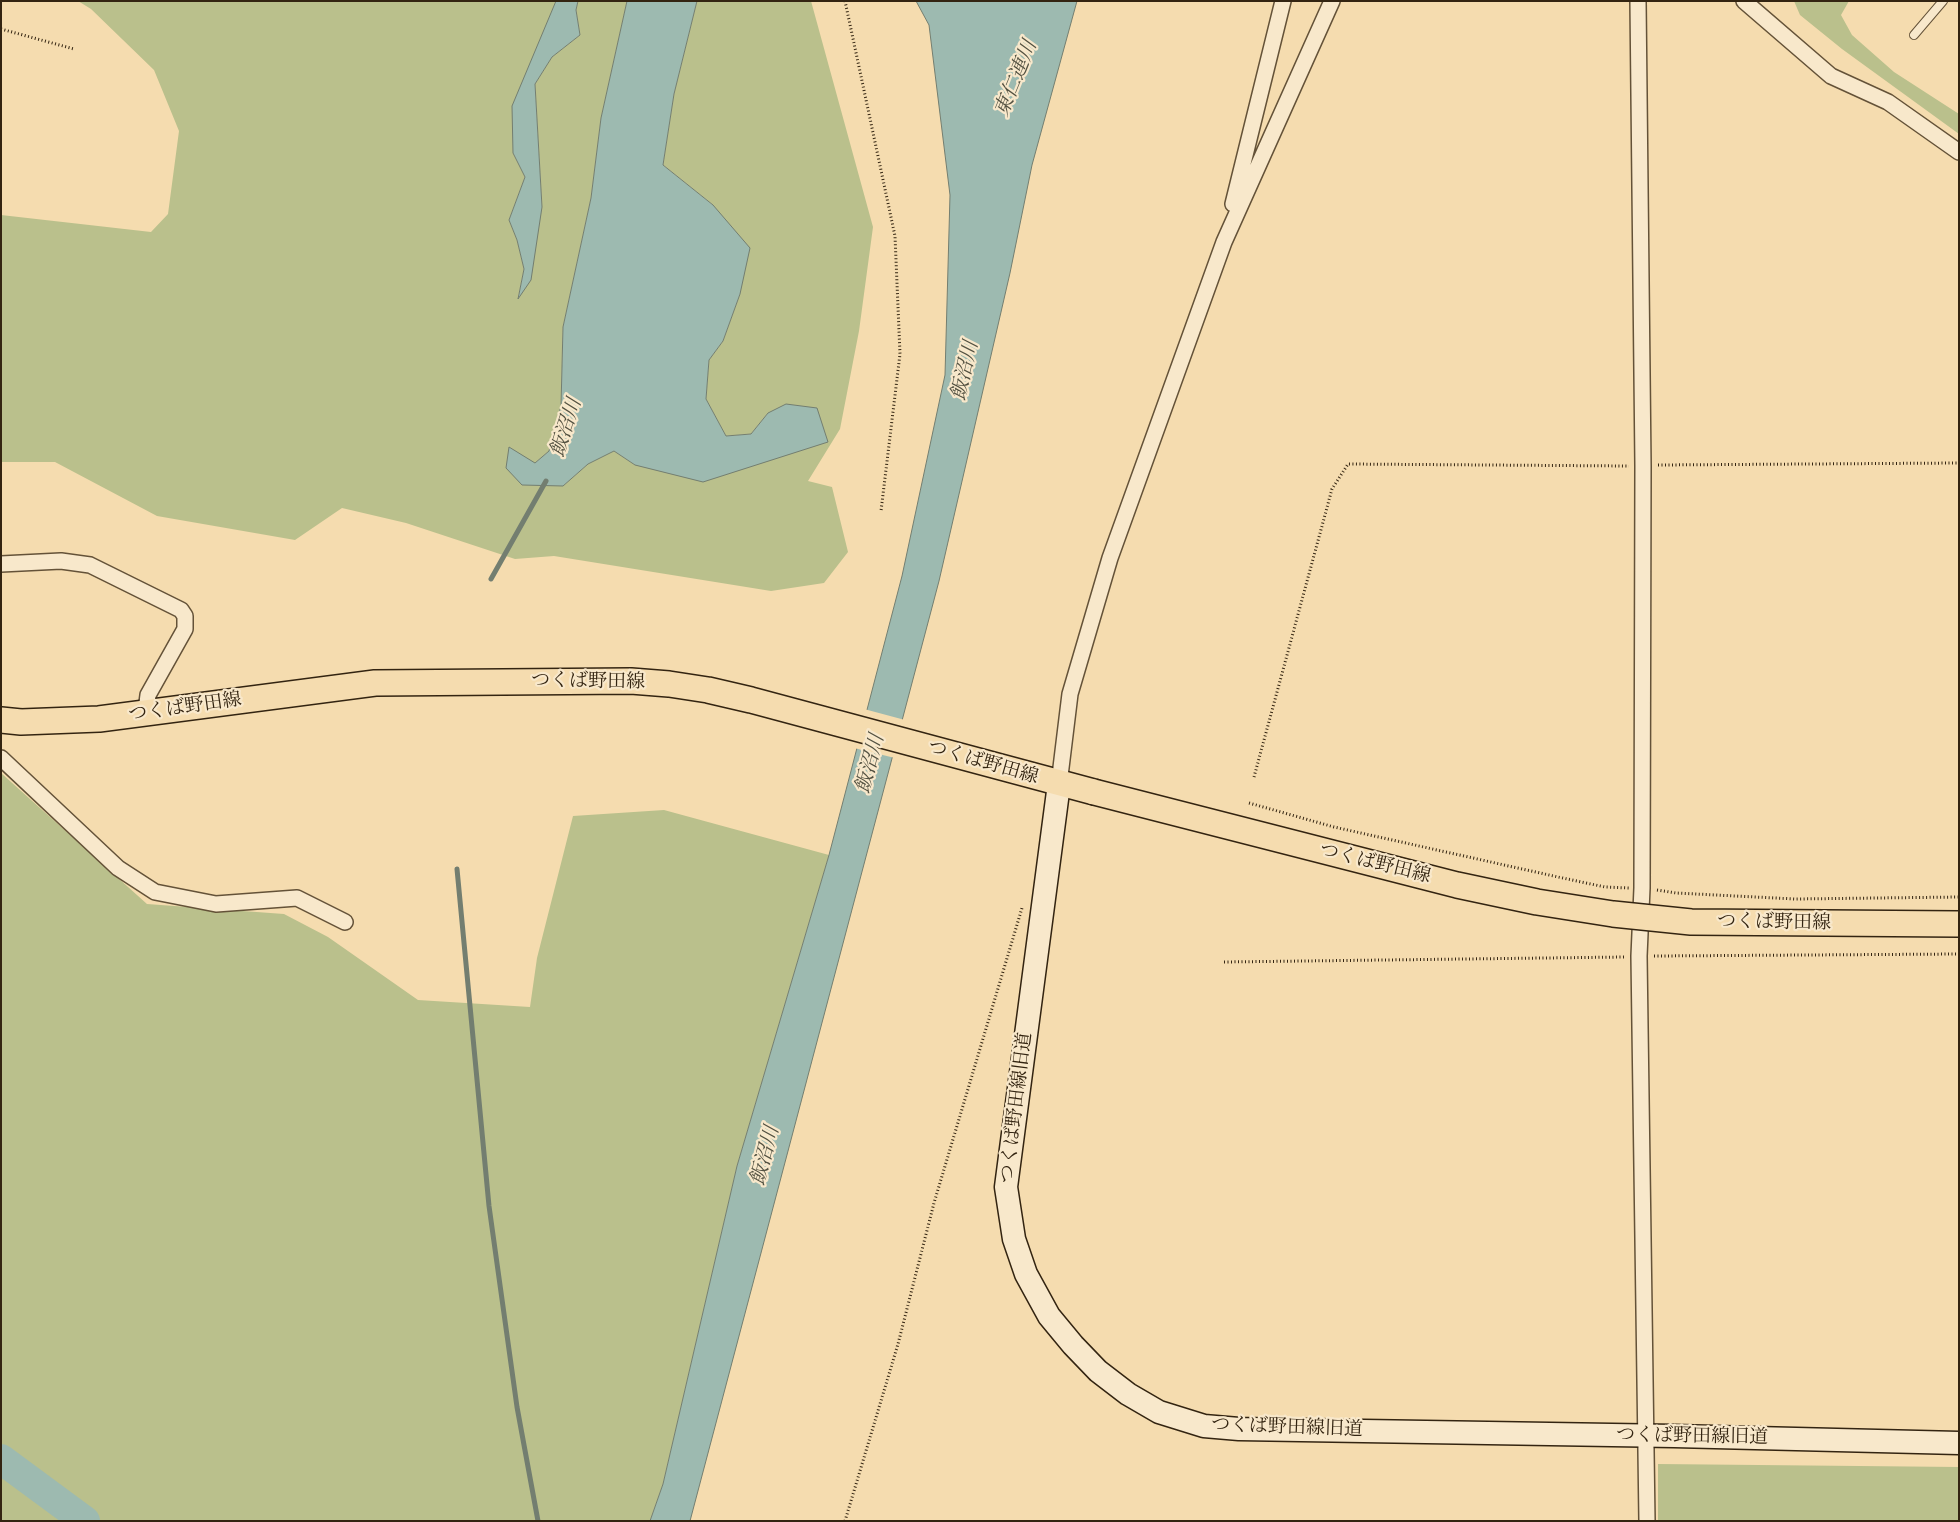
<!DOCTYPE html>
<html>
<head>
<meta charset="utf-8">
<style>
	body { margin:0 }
	#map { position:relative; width:1960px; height:1522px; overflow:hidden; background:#f5dcaf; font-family:Cardo,serif }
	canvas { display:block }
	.frame { position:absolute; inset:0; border:2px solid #332411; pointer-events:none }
</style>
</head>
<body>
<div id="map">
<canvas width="1960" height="1522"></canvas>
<div class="frame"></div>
</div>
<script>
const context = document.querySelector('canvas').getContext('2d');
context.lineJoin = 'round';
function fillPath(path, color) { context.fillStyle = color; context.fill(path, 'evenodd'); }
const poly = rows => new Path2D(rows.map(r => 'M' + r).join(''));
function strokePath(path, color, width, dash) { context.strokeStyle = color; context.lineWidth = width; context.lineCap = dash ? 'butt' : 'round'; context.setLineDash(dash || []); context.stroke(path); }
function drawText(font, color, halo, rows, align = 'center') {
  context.font = font + ' Cardo,"Noto Serif JP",serif'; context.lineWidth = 4.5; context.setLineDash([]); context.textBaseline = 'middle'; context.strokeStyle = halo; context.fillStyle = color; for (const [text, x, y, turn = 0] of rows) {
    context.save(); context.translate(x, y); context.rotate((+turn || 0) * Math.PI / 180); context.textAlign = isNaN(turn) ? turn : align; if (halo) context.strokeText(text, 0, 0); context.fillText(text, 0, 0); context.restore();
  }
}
fillPath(poly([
	[78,1,556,1,542,37,513,153,525,177,509,220,517,240,524,269,518,298,542,207,535,84,552,57,580,35,576,10,578,1,627,1,601,118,591,198,563,327,561,406,549,451,535,463,563,486,588,464,614,451,635,465,827,442,768,413,751,434,726,436,706,399,709,360,723,341,740,294,713,205,663,165,674,94,697,1,811,1,873,227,859,331,840,429,808,481,832,487,848,552,824,583,771,591,554,556,515,559,406,523,342,508,295,540,157,516,55,462,1,462,1,215,151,232,168,214,179,131,154,70,91,9],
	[1794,1,1849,1,1841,15,1852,35,1894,72,1959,114,1959,134,1842,49,1800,15],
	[1,773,147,904,284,914,328,937,418,1000,530,1007,537,958,573,816,664,810,829,855,737,1166,663,1484,650,1521,1,1521],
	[1658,1464,1959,1467,1959,1521,1658,1521]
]), '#bac08c');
const water = poly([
	[556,1,578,1,576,10,580,35,552,57,535,84,542,207,531,280,518,299,524,269,517,240,509,220,525,177,513,153,512,106,556,1],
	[627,1,697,1,674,94,663,165,713,205,750,248,740,294,723,341,709,360,706,399,726,436,751,434,768,413,786,404,817,408,828,442,703,482,635,465,614,451,588,464,563,486,522,485,506,468,509,447,535,463,549,451,561,406,563,327,591,198,601,118,627,1],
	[916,1,1077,1,1032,165,1010,273,939,581,690,1521,650,1521,663,1484,737,1166,829,855,902,576,945,375,950,195,929,25,916,1]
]);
fillPath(water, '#9dbab0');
strokePath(water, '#737e70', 1);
fillPath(poly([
	[864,709,905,720,895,758,854,748]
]), '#f5dcaf');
strokePath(poly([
	[491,579,546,481],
	[457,869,489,1206,517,1407,538,1521]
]), '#737e70', 5);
strokePath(poly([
	[1,1459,85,1521]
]), '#9dbab0', 30);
const lane = poly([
	[1914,35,1943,1]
]);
const street = poly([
	[1638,1,1643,466,1642,888,1639,956,1647,1521],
	[1744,1,1831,76,1888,102,1959,152],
	[1233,204,1283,1],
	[1,564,61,561,90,565,181,610,185,616,185,629,148,695,147,703,148,713],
	[1,758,118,868,155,892,216,904,297,898,345,922],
	[1059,784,1070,694,1110,558,1224,242,1332,1]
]);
const secondary = poly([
	[1059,784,1006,1187,1014,1239,1026,1274,1049,1316,1073,1345,1098,1371,1128,1394,1159,1412,1204,1426,1239,1429,1674,1436,1959,1443]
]);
const primary = poly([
	[1,720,21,722,99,719,375,683,631,681,669,684,708,690,751,700,1094,792]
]);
strokePath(lane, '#645238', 10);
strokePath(street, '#645238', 18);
strokePath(secondary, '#332411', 25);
strokePath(primary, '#332411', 28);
strokePath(poly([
	[845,1,895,236,900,354,881,511],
	[1,29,74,49],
	[1658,465,1959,463],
	[1254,777,1332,489,1348,464,1629,466],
	[1249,803,1334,827,1558,877,1605,887,1629,888],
	[1657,890,1676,893,1795,899,1959,897],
	[1654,956,1959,954],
	[1224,962,1625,957],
	[845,1521,898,1344,934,1203,1022,908]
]), '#332411', 3, [1, 2.5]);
strokePath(lane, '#f8e8cb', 8);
strokePath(street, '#f8e8cb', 15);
strokePath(secondary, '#f8e8cb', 22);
strokePath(primary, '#f5dcaf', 25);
const primaryBridge = poly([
	[1094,792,1457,885,1537,902,1613,914,1691,922,1959,924]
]);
strokePath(primaryBridge, '#332411', 28, []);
strokePath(primaryBridge, '#f5dcaf', 25);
drawText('19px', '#332411', '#f8e8cb', [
	["つくば野田線",588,682,1],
	["つくば野田線",185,708,-8],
	["つくば野田線",983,763,16],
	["つくば野田線",1375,864,14],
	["つくば野田線",1774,923,1],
	["つくば野田線旧道",1017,1108,-83],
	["つくば野田線旧道",1287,1428,2],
	["つくば野田線旧道",1692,1437,1]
]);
drawText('italic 20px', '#535141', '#f8e8cb', [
	["東仁連川",1017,79,-68],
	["飯沼川",966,371,-77],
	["飯沼川",567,428,-72],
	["飯沼川",871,764,-75],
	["飯沼川",766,1156,-75]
]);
</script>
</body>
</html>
